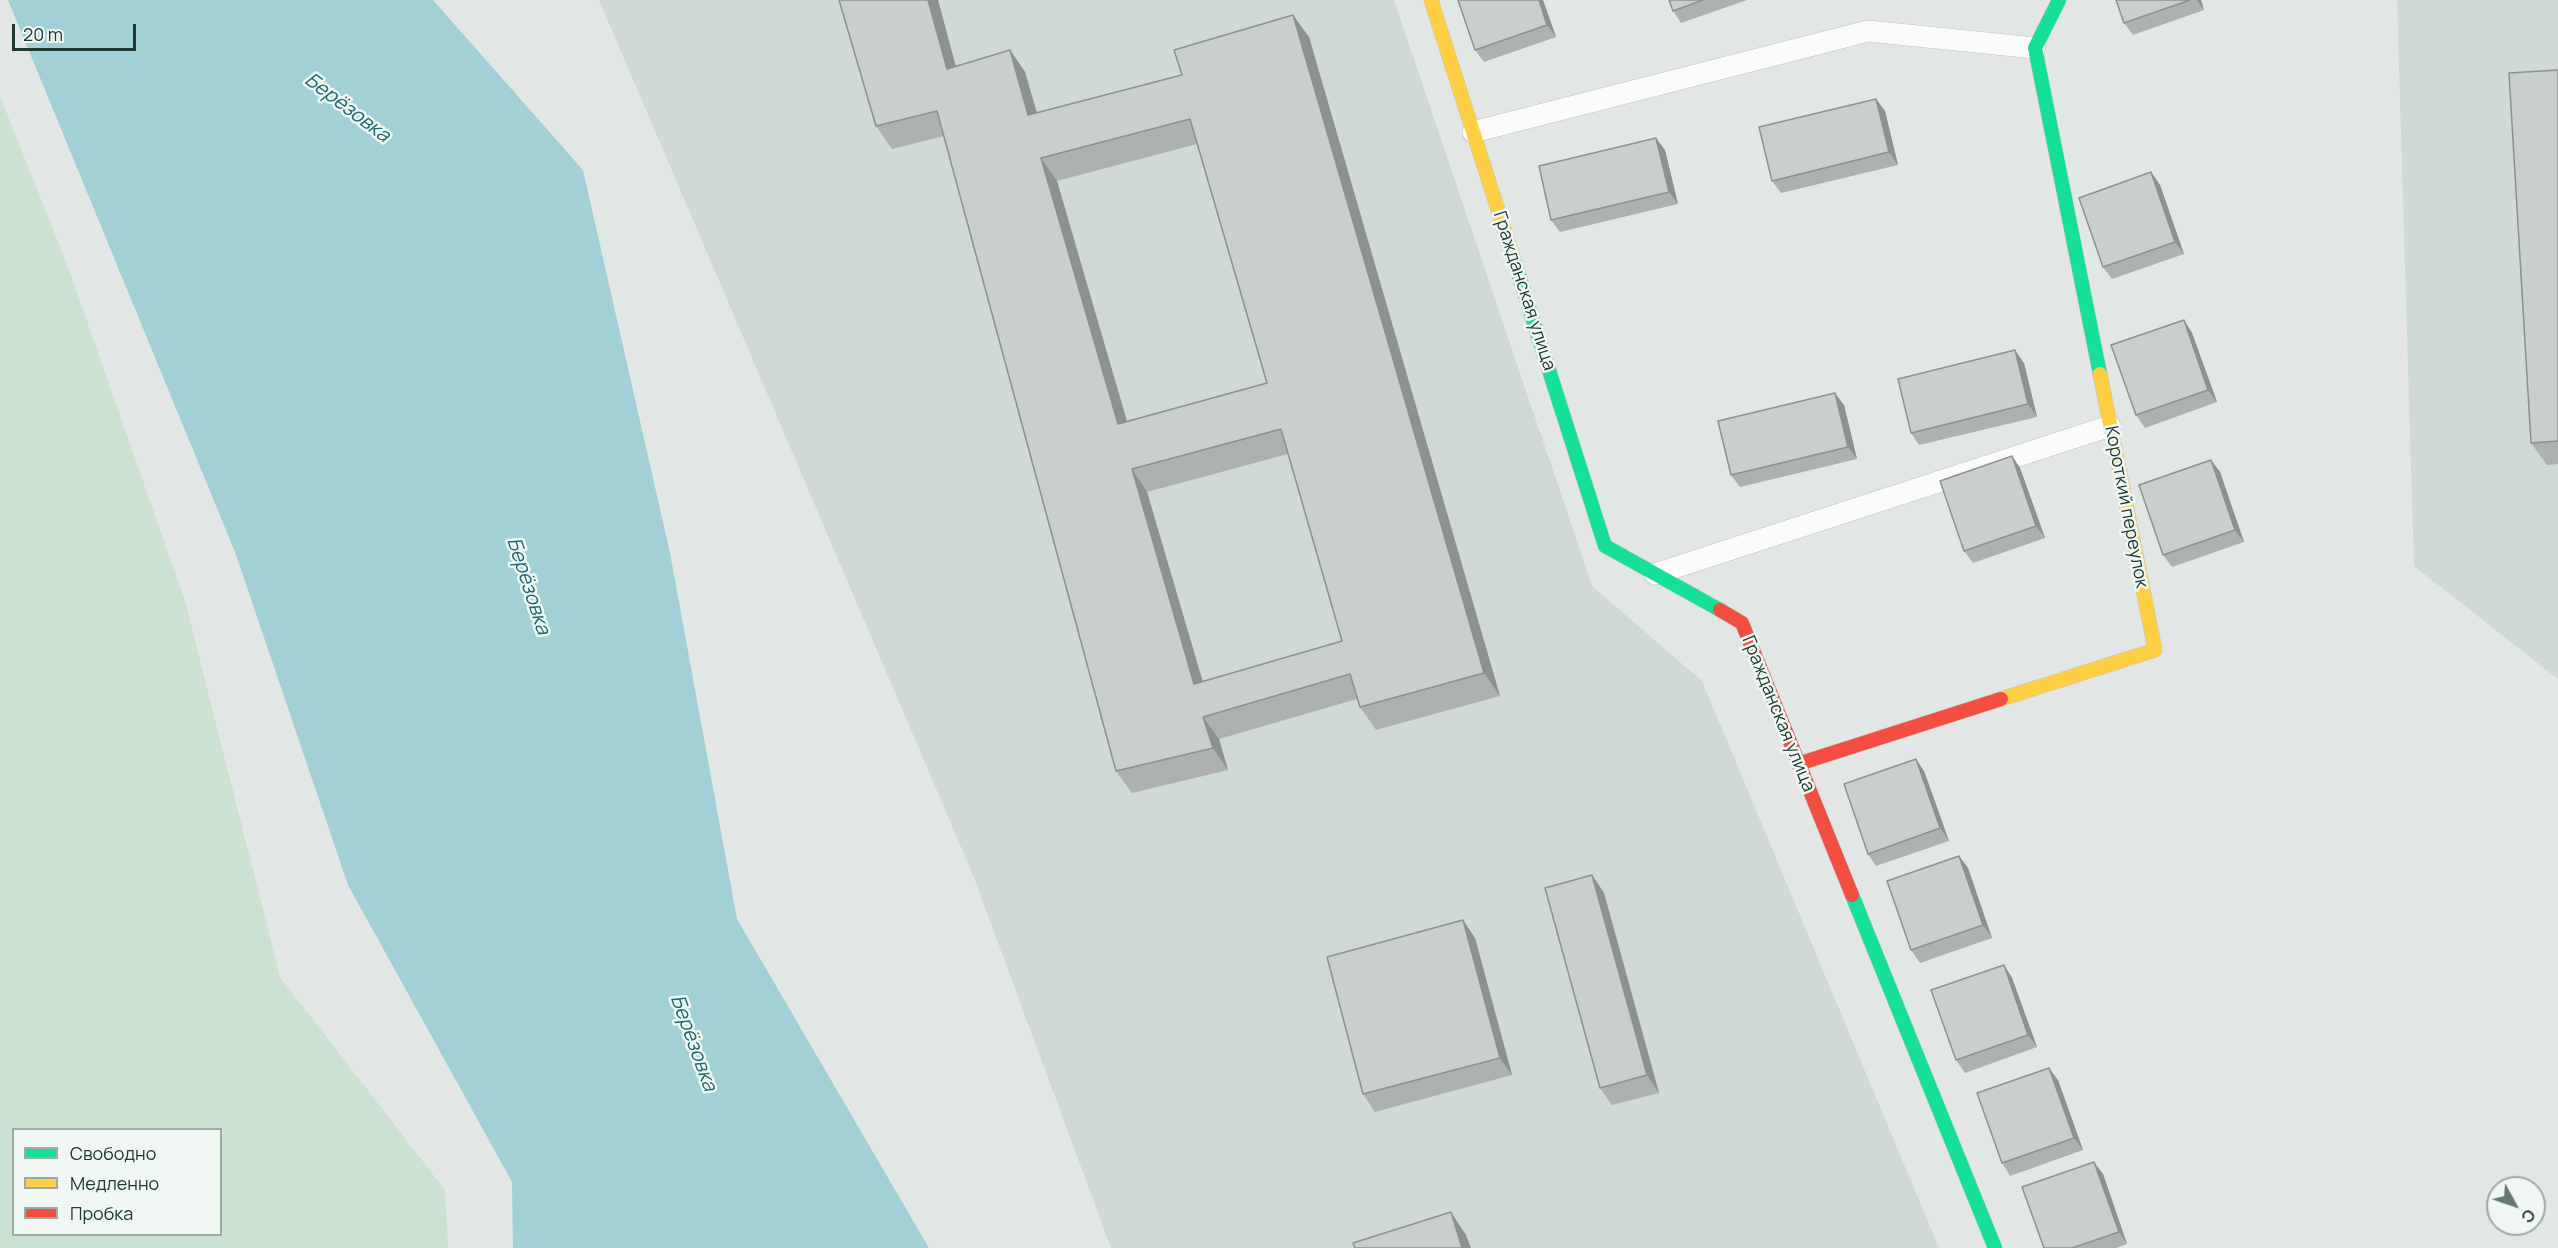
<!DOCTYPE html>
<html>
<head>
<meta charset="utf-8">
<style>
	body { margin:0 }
	#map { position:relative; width:2558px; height:1248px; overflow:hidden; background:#e2e7e5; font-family:Manrope,sans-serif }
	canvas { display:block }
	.legend { position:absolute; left:12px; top:1128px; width:210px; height:108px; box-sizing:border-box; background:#f0f7f3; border:2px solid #9daba6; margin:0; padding:8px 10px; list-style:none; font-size:18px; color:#203a33 }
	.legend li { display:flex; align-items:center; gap:12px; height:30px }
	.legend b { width:30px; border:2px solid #9daba6 }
	.north { position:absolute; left:2486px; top:1176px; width:60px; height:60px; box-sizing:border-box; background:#f0f7f3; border:2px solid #9daba6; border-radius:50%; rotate:130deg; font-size:16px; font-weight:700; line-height:24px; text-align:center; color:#203a33 }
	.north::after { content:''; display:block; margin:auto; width:21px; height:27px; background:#647771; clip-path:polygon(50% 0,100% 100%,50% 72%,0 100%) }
	.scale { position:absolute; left:12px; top:24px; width:124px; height:27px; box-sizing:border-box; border:3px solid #203a33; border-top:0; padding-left:8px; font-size:18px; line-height:21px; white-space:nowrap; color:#203a33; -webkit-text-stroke:4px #f0f7f3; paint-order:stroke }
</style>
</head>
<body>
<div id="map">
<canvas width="2558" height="1248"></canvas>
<ul class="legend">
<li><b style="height:8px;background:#16e098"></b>Свободно</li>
<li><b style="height:8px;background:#ffcf43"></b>Медленно</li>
<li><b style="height:8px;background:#f24e42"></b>Пробка</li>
</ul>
<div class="north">С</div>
<div class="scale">20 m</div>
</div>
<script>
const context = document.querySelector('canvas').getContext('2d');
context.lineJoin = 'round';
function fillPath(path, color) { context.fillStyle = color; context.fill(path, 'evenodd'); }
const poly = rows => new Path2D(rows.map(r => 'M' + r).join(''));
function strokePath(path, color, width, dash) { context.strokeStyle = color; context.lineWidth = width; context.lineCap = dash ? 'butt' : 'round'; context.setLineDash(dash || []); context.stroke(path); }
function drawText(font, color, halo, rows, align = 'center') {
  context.font = font + ' Manrope,sans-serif'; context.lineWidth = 5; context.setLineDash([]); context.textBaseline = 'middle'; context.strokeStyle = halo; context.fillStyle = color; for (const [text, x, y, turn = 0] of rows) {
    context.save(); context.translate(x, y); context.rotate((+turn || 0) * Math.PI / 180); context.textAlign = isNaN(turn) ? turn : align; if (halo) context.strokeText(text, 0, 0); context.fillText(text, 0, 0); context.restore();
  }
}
fillPath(poly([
	[599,0,1394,0,1592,586,1702,681,1939,1248,1111,1248,973,875],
	[2397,0,2558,0,2558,679,2414,566]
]), '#cfd9d5');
fillPath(poly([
	[0,96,68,267,185,601,280,977,445,1190,448,1248,0,1248],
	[14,1130,220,1130,220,1234,14,1234]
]), '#cbe1d1');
fillPath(poly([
	[8,0,433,0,583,170,670,553,737,919,929,1248,513,1248,512,1182,348,885,235,552]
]), '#a2d0d6');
const lane = poly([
	[1473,132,1868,31,2035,48],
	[1655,574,2110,426]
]);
const fast = poly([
	[2059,0,2035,48,2100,374],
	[1512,254,1605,546,1720,610],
	[1852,895,1995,1248]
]);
const slow = poly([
	[1431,0,1512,254],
	[2001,699,2155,650,2100,374]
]);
const jam = poly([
	[1720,610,1742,623,1852,895],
	[1798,764,2001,699]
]);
strokePath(lane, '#bfc4c2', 22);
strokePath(fast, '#bec5c2', 15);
strokePath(slow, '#bec5c2', 15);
strokePath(jam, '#bec5c2', 15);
strokePath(lane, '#fbfbfb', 21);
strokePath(fast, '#16e098', 14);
strokePath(slow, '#ffcf43', 14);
strokePath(jam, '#f24e42', 14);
fillPath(poly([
	[839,0,938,0,956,66,1010,50,1025,72,1037,113,1182,75,1309,37,1500,696,1376,730,1360,707,1357,699,1219,739,1228,770,1132,793,1116,771,944,136,892,149,876,126],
	[1197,144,1267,383,1127,421,1057,181],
	[1288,454,1342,641,1203,682,1147,492],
	[1543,0,1556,37,1484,62,1475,50],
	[1669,0,1747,0,1681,23,1673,11],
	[2116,0,2201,0,2204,10,2133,35,2124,23],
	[2558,70,2558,464,2547,465,2531,443],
	[1876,99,1885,111,1898,165,1781,193,1772,181],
	[1665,150,1678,204,1560,232,1551,220],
	[2151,172,2160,185,2184,254,2112,279,2103,267],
	[2184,320,2192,333,2217,402,2145,428,2136,415],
	[2024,363,2037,417,1919,445,1911,433],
	[1844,405,1857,459,1740,487,1731,475],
	[2012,456,2020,468,2045,538,1973,563,1964,551],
	[2211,460,2220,472,2244,542,2172,567,2163,555],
	[1924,771,1949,841,1876,866,1868,854],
	[1959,856,1968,868,1992,938,1920,963,1911,950],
	[1592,875,1604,893,1659,1093,1612,1105,1600,1088],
	[1475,938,1512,1075,1375,1112,1363,1094],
	[2004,965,2012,978,2037,1047,1965,1073,1956,1060],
	[2058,1080,2083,1150,2010,1176,2002,1163],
	[2103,1174,2127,1244,2116,1248,2044,1248]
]), '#adb2af');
fillPath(poly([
	[928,0,938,0,962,91,947,69],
	[1539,0,1543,0,1556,37,1547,25],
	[2197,0,2201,0,2204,10],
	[1293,15,1309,37,1500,696,1484,673],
	[1010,50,1025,72,1044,138,1028,115],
	[1876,99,1885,111,1898,165,1889,152],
	[1656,138,1665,150,1678,204,1669,192],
	[1041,158,1057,181,1134,446,1118,424],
	[2151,172,2160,185,2184,254,2175,242],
	[2184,320,2192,333,2217,402,2208,390],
	[2015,350,2024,363,2037,417,2028,404],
	[1835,393,1844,405,1857,459,1848,447],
	[2012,456,2020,468,2045,538,2036,526],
	[2211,460,2220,472,2244,542,2235,530],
	[1132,469,1147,492,1210,707,1194,684],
	[1203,717,1219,739,1228,770,1213,748],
	[1916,759,1924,771,1949,841,1940,828],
	[1959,856,1968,868,1992,938,1983,925],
	[1592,875,1604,893,1659,1093,1647,1075],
	[1463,920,1475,938,1512,1075,1500,1058],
	[2004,965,2012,978,2037,1047,2028,1035],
	[2049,1068,2058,1080,2083,1150,2074,1138],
	[2094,1162,2103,1174,2127,1244,2119,1232],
	[1451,1212,1466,1235,1471,1248,1462,1248]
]), '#8d918f');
const building = poly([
	[839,0,928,0,947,69,1010,50,1028,115,1182,75,1174,50,1293,15,1484,673,1360,707,1350,674,1203,717,1213,748,1116,771,937,111,876,126,839,0],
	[1190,119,1267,383,1118,424,1041,158,1190,119],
	[1281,429,1342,641,1194,684,1132,469,1281,429],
	[1458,0,1539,0,1547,25,1475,50,1458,0],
	[1669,0,1703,0,1673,11,1669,0],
	[2116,0,2190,0,2124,23,2116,0],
	[2558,70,2558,441,2531,443,2509,73,2558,70],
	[1876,99,1889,152,1772,181,1759,127,1876,99],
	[1656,138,1669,192,1551,220,1539,166,1656,138],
	[2151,172,2175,242,2103,267,2079,198,2151,172],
	[2184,320,2208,390,2136,415,2111,345,2184,320],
	[2015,350,2028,404,1911,433,1898,379,2015,350],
	[1835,393,1848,447,1731,475,1718,421,1835,393],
	[2012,456,2036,526,1964,551,1940,481,2012,456],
	[2211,460,2235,530,2163,555,2139,485,2211,460],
	[1916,759,1940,828,1868,854,1844,784,1916,759],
	[1959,856,1983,925,1911,950,1887,881,1959,856],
	[1592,875,1647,1075,1600,1088,1545,888,1592,875],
	[1463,920,1500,1058,1363,1094,1327,957,1463,920],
	[2004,965,2028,1035,1956,1060,1931,990,2004,965],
	[2049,1068,2074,1138,2002,1163,1977,1093,2049,1068],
	[2094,1162,2119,1232,2072,1248,2044,1248,2022,1187,2094,1162],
	[1451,1212,1462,1248,1355,1248,1353,1243,1451,1212]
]);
fillPath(building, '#c9cfcc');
strokePath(building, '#8d918f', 1.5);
drawText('18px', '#203a33', '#f0f7f3', [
	["Гражданская улица",1524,291,72],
	["Короткий переулок",2126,507,79],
	["Гражданская улица",1778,714,68]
]);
drawText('italic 20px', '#1b6875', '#f0f7f3', [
	["Берёзовка",347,108,37],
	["Берёзовка",528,586,72],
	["Берёзовка",693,1043,70]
]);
</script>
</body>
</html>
